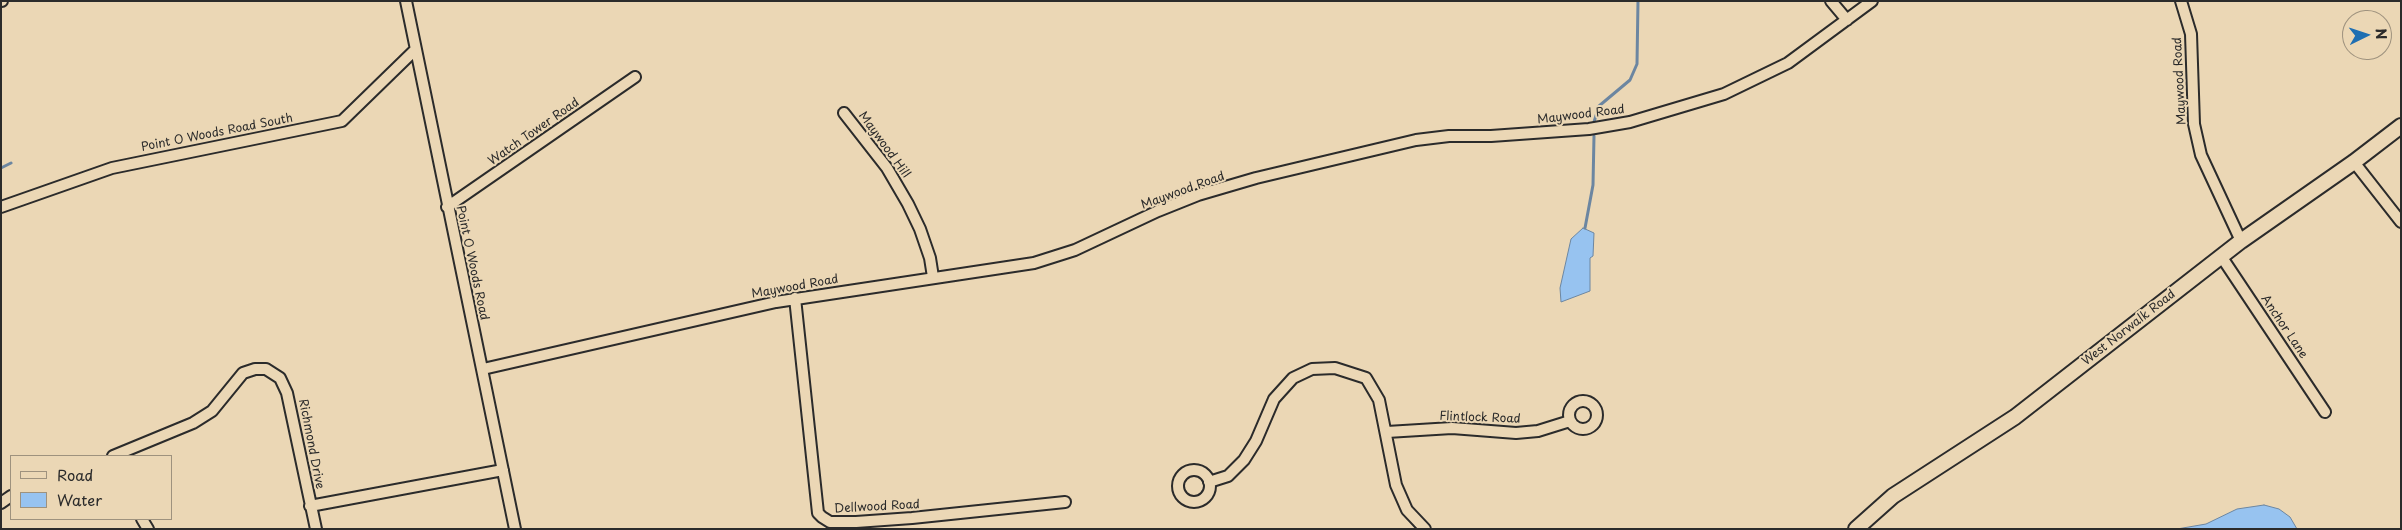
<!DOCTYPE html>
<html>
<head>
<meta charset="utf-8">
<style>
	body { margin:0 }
	#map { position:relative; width:2402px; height:530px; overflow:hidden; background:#ebd7b5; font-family:"Playpen Sans",sans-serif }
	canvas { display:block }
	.frame { position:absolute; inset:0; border:2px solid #2b2b2b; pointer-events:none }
	.legend { position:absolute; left:10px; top:455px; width:162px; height:65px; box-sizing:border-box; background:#ebd7b5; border:1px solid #9e927e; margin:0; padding:6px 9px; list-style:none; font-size:15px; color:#2b2b2b }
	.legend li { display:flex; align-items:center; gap:10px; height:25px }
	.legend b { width:25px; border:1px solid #9e927e }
	.north { position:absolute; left:2342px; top:10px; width:50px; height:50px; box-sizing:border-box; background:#ebd7b5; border:1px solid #9e927e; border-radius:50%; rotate:86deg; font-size:14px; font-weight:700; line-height:20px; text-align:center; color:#2b2b2b }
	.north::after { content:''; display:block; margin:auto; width:18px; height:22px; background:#1f6fb2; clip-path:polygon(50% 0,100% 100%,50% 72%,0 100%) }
</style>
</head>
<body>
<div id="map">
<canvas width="2402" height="530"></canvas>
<div class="frame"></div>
<ul class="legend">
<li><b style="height:6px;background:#ebd7b5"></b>Road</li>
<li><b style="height:14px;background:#97c3f0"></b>Water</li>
</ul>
<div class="north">N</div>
</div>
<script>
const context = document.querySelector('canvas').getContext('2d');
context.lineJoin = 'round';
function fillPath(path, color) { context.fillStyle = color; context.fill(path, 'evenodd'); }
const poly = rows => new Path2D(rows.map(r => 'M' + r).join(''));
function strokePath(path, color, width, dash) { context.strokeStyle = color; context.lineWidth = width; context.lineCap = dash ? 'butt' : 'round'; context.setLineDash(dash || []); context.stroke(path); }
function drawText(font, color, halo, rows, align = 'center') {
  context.font = font + ' "Playpen Sans",sans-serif'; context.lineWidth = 4; context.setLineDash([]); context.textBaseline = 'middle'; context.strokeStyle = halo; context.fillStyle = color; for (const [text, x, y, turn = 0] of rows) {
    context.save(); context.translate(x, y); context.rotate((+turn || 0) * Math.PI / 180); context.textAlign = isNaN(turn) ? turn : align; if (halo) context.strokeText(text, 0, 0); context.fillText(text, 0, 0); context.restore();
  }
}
const water = poly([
	[1583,228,1594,233,1593,256,1590,258,1590,291,1561,302,1560,288,1571,239,1583,228],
	[2264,505,2279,509,2290,517,2297,529,2177,529,2206,524,2237,509,2264,505]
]);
fillPath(water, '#97c3f0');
strokePath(water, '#6c86a1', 1);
strokePath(poly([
	[1594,122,1599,106,1630,80,1637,64,1638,1],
	[1,168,11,163],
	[1585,228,1593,185,1594,136]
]), '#6c86a1', 3);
const minor = poly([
	[1,1,2,1],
	[406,1,515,529],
	[1831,1,1847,20],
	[2181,1,2191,34,2194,124,2201,155,2241,241],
	[844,113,887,168,908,204,920,229,930,258,933,277],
	[2354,162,2401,222],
	[1,207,112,168,342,121,416,49],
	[447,207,635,77],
	[2221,256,2325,412],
	[795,298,818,513,822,517,830,522,856,522,912,518,1065,502],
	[483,369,776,302,1034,263,1075,250,1158,211,1198,195,1256,178,1416,140,1449,136,1491,136,1589,129,1630,122,1724,94,1788,63,1872,1],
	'1569 415a14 14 0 1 1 28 0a14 14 0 1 1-28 0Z',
	[1387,432,1452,428,1516,433,1538,431,1570,421],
	[113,456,193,423,212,411,243,373,255,369,266,369,280,378,287,393,316,529],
	'1178 486a16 16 0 1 1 32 0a16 16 0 1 1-32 0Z',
	[1209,482,1228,476,1244,460,1256,441,1274,399,1293,378,1312,369,1335,368,1366,378,1379,400,1396,485,1407,510,1425,529],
	[1,503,11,496],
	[310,506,503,470],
	[142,519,148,529]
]);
const secondary = poly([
	[1856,529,1893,496,2015,417,2241,241,2354,162,2401,126]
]);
strokePath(minor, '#2b2b2b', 14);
strokePath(secondary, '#2b2b2b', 18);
strokePath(minor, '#ebd7b5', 10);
strokePath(secondary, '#ebd7b5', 14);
drawText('12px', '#2b2b2b', '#ebd7b5', [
	["Maywood Road",2180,81,-93],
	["Maywood Road",1581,115,-7],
	["Watch Tower Road",534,132,-35],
	["Point O Woods Road South",217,133,-11],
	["Maywood Hill",884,145,54],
	["Maywood Road",1183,191,-20],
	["Point O Woods Road",472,263,78],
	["Maywood Road",795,287,-10],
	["Anchor Lane",2284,327,56],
	["West Norwalk Road",2129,328,-38],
	["Flintlock Road",1480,418,2],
	["Richmond Drive",311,444,79],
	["Dellwood Road",877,507,-3]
]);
</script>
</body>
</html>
